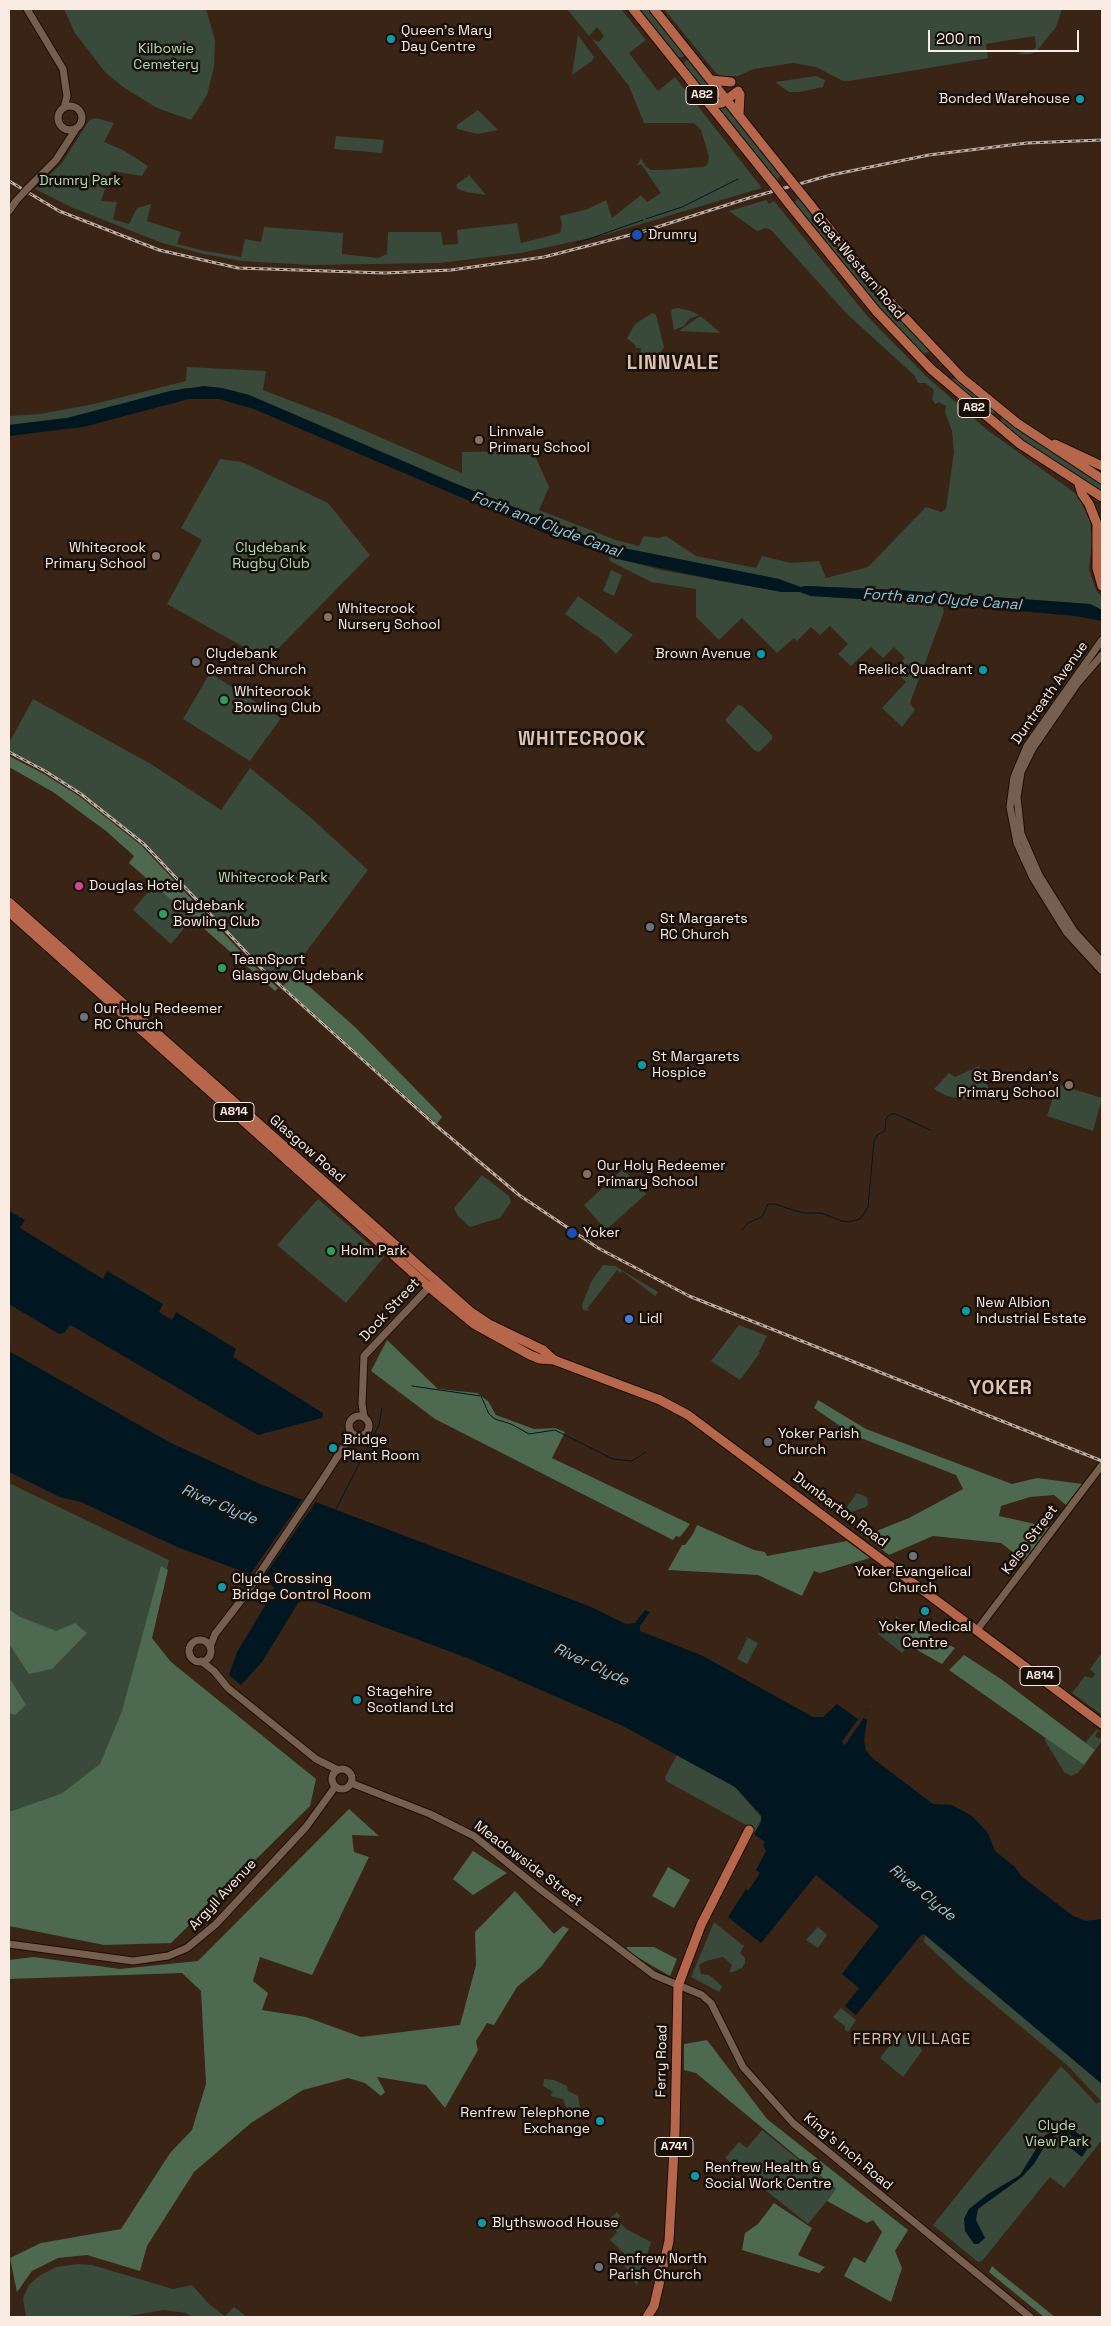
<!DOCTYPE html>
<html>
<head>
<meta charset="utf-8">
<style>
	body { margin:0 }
	#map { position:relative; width:1111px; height:2326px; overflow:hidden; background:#392415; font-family:"Space Grotesk",sans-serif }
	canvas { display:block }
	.frame { position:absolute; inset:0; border:10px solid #fbece3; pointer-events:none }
	.scale { position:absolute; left:928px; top:30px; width:151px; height:22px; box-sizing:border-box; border:2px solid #fbece3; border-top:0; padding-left:6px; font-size:15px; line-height:18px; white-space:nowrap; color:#fbece3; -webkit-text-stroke:4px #190f09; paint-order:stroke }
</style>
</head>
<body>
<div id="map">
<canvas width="1111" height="2326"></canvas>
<div class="frame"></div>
<div class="scale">200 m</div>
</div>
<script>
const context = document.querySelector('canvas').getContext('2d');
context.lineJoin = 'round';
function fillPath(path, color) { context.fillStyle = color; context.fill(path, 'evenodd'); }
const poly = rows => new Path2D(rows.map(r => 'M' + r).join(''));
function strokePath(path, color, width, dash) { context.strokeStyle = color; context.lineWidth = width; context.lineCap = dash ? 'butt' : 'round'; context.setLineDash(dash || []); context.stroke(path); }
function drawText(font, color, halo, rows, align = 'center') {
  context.font = font + ' "Space Grotesk",sans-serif'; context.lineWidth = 5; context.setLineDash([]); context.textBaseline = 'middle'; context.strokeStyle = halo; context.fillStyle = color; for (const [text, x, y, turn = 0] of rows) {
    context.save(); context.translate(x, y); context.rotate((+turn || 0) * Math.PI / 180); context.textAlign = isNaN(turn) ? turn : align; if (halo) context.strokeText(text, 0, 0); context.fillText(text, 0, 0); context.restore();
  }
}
fillPath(poly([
	[64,9,206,9,215,40,214,67,207,95,191,120,157,108,123,87,105,72,75,33],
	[567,9,621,9,646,40,629,53,641,69,658,91,675,77,762,188,604,235,521,253,440,263,310,265,242,261,204,254,162,243,71,207,35,189,62,163,86,125,90,120,96,118,114,123,104,142,123,150,148,166,142,176,111,171,101,201,117,202,113,219,129,224,137,208,151,204,147,221,181,232,177,244,205,251,241,257,245,239,261,242,264,227,343,233,342,254,378,258,387,254,388,232,441,232,443,245,458,244,457,230,517,223,521,243,560,233,562,225,560,216,588,209,606,200,612,218,641,195,647,202,661,193,641,164,637,166,641,158,645,166,651,170,662,170,703,167,707,165,709,157,701,130,694,123,644,123,629,86,592,39,599,42,604,36,597,27,589,36],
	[638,9,650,9,683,51,683,57,677,58],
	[664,9,1062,9,1056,27,1036,52,1030,54,1015,54,1033,50,1036,47,1035,36,986,44,988,58,983,59,849,81,843,81,816,67,793,63,754,69,738,76,722,77,716,73],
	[578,35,594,57,592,61,572,75],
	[690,60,722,101,711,99,684,65,685,61],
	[816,76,825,80,823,87,799,92,789,92,775,82],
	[725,103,781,173,778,180,775,179,716,107],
	[478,110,498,130,478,134,457,129,457,125],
	[336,136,384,140,382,153,334,149],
	[469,175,476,183,486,195,466,192,458,189,456,185],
	[797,199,802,200,871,287,930,351,922,355,871,302,794,203],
	[766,200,769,204,774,201,868,317,926,376,986,429,1075,493,1083,505,1090,522,1092,541,1089,569,1096,590,1102,597,1102,610,1090,604,897,590,806,586,801,587,779,579,623,548,591,538,454,483,249,395,222,388,185,388,67,418,9,425,9,416,40,414,94,404,186,381,187,367,266,371,263,390,336,418,462,473,462,452,533,451,549,487,539,510,616,540,639,546,644,536,658,538,666,536,696,556,756,568,762,556,791,563,819,561,826,578,868,567,926,507,941,512,946,509,954,452,952,431,945,412,946,406,939,402,935,404,932,399,934,390,925,383,918,383,915,376,847,314,771,230,766,228,757,231,729,211],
	[678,308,691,311,699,315,689,319,684,326,674,330,671,313,672,309],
	[652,313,656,315,664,347,660,354,640,354,641,348,635,348,636,346,627,338,635,324],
	[700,316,708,322,720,333,679,331],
	[957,377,995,410,993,415,947,378,954,379],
	[1004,417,1102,482,1102,492,1023,441,1000,423,1001,419],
	[220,459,242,462,328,503,370,555,267,660,167,604,202,540,181,528],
	[609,556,661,570,782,592,800,592,811,596,942,604,944,612,910,703,915,710,902,727,882,708,906,682,894,670,905,658,894,647,883,658,871,647,851,666,838,654,848,644,830,626,820,635,811,627,797,641,794,638,777,653,742,618,719,640,696,617,696,589,651,582,610,561],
	[611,570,622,575,614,596,603,591],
	[578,596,633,635,616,654,602,640,565,614],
	[210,673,281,718,250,761,183,719],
	[33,699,151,764,221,810,250,768,310,817,368,870,281,985,262,969,174,874,113,819,81,794,45,771,9,752,9,743],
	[738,705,742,706,772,735,772,739,759,752,754,750,725,720],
	[154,885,193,918,171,944,133,910],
	[979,1066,991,1094,965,1100,947,1096,934,1089,949,1073,955,1077],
	[1057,1084,1102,1098,1093,1131,1047,1116],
	[623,1169,646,1194,606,1230,584,1205],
	[482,1175,509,1196,511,1202,500,1218,470,1227,458,1216,454,1208],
	[318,1199,384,1257,346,1303,277,1245],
	[603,1265,615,1266,658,1292,655,1296,622,1271,620,1273,617,1270,587,1309,589,1311,583,1310,582,1305,591,1282],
	[739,1325,767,1336,759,1352,760,1353,740,1380,711,1361],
	[9,1483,169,1560,120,1784,9,1899],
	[857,1493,867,1497,868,1504,866,1507,851,1512,846,1508],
	[896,1616,899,1618,897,1621,902,1625,905,1622,906,1626,919,1631,927,1619,934,1624,927,1634,910,1629,901,1641,909,1645,902,1653,878,1634,894,1619,896,1620],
	[745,1636,758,1643,747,1664,737,1659,747,1639],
	[1100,1655,1102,1656,1102,1715,1072,1693,1085,1676,1092,1678,1095,1674,1090,1669],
	[1097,1729,1102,1734,1098,1731,1095,1736,1099,1739,1102,1736,1102,1741,1095,1750,1085,1743],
	[1046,1738,1084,1765,1078,1773,1071,1776,1064,1772,1044,1739],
	[677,1755,735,1787,762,1818,754,1834,746,1825,666,1781,665,1777],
	[714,1922,744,1946,740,1953,745,1958,745,1963,742,1968,733,1972,729,1972,732,1965,723,1957,706,1961,699,1965,701,1974,709,1975,721,1985,722,1987,719,1992,691,1977],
	[818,1927,827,1935,818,1948,806,1940],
	[925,1935,1102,2084,1102,2140,1064,2188,1050,2177,982,2261,978,2262,933,2225,1061,2066,1097,2104,1101,2101,1067,2065,960,1976,924,1942],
	[841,2008,856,2020,848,2032,845,2030,845,2026,833,2017],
	[908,2034,917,2039,922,2051,903,2077,880,2058,897,2036],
	[544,2079,554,2080,567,2086,568,2091,578,2096,580,2109,577,2114,566,2107,563,2099,550,2096,553,2092,543,2086],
	[762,2130,836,2190,808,2224,725,2158,739,2142,747,2148],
	[617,2212,620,2216,618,2220,626,2229,651,2242,637,2286,624,2265,629,2258,610,2240,617,2232,607,2221],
	[78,2264,92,2265,173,2289,192,2285,209,2304,225,2316,234,2307,247,2317,192,2317,186,2313,164,2310,124,2317,26,2317,23,2298,29,2285,39,2276,56,2267]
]), '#39493a');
fillPath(poly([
	[9,756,44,774,79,796,142,846,260,972,278,988,275,991,129,863,134,856,106,831,53,792,9,767],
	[294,973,355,1027,438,1112,442,1117,437,1124,283,986],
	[387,1340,438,1389,477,1393,488,1401,496,1415,534,1429,555,1428,565,1432,552,1458,690,1524,680,1537,676,1536,673,1540,435,1419,371,1371],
	[818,1400,866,1429,1012,1484,1037,1478,1082,1484,1066,1505,1054,1495,1030,1497,1001,1506,999,1516,1049,1527,1024,1561,1001,1543,933,1536,889,1555,864,1536,909,1518,963,1489,956,1475,853,1435,814,1408],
	[697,1525,754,1550,765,1552,767,1556,847,1541,870,1558,820,1573,814,1571,802,1596,758,1575,668,1570,682,1545,685,1545,693,1534],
	[161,1566,168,1570,152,1638,171,1662,316,1779,310,1806,171,1943,104,1945,9,1926,9,1812,61,1794,100,1764,122,1711],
	[9,1609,18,1616,56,1631,75,1623,87,1633,52,1669,29,1674,9,1644],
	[910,1629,929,1634,955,1648,942,1664,901,1641],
	[964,1655,1001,1679,1095,1750,1084,1765,949,1670],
	[9,1677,26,1705,15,1715,9,1713],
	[349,1809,379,1836,352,1835,354,1852,369,1857,312,1975,260,1957,253,1981,268,1993,262,2010,306,2017,361,2037,460,2025,476,1965,475,1932,515,1891,554,1934,563,1926,569,1929,541,1967,517,1987,494,2025,487,2023,476,2041,478,2050,445,2108,426,2085,377,2077,385,2092,381,2096,365,2083,348,2078,303,2090,251,2123,194,2172,147,2246,140,2271,87,2255,58,2258,32,2271,17,2292,10,2258,41,2243,121,2229,170,2153,192,2130,206,2084,201,1991,182,1973,9,1979,9,1960,34,1957,120,1969,198,1961],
	[473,1851,507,1873,473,1895,453,1879],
	[668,1867,690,1880,674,1908,652,1896],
	[626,1947,654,1947,677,1959,670,1976,630,1953],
	[707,2040,767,2119,908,2230,895,2251,902,2268,891,2302,844,2276,854,2257,865,2263,882,2232,873,2220,867,2223,827,2201,836,2189,696,2073,684,2070,684,2044],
	[774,2203,812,2228,798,2255,825,2267,819,2273,742,2250,745,2233,758,2224],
	[992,2266,1000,2273,1055,2317,1044,2317,989,2272]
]), '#4d694f');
fillPath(poly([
	[204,386,222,388,249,395,454,483,591,538,623,548,779,579,800,587,806,586,897,590,1090,604,1102,610,1102,621,1075,616,942,604,811,596,800,592,782,592,717,580,622,560,547,534,254,409,219,399,189,399,83,427,9,436,9,425,67,418,170,391],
	[9,1211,25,1220,20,1228,103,1279,107,1271,163,1304,159,1312,172,1320,176,1312,236,1349,233,1357,323,1413,322,1418,258,1435,74,1327,70,1325,64,1333,59,1334,9,1304],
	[9,1351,169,1442,260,1484,300,1499,313,1501,500,1572,591,1607,626,1624,635,1623,645,1610,650,1612,640,1626,640,1631,703,1656,813,1717,823,1717,837,1704,858,1719,866,1708,869,1710,864,1718,867,1720,864,1740,866,1750,871,1757,933,1804,952,1805,972,1816,988,1833,995,1851,1015,1867,1021,1876,1073,1916,1086,1921,1102,1919,1102,2084,924,1934,921,1935,856,2015,845,2006,859,1988,842,1974,879,1926,816,1875,761,1943,753,1937,728,1917,746,1889,748,1891,760,1873,756,1870,766,1851,763,1845,765,1842,754,1834,761,1822,761,1815,735,1787,623,1726,470,1659,306,1598,298,1603,262,1662,241,1685,229,1675,237,1652,271,1596,274,1588,266,1580,177,1547,81,1502,60,1497,9,1472],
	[1071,2128,1085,2139,1087,2149,1082,2157,1069,2147,1076,2139,1070,2135,1056,2135,1048,2140,1034,2164,1022,2177,978,2209,976,2220,985,2238,978,2244,974,2244,965,2231,964,2219,969,2209,988,2194,1020,2175,1044,2136,1056,2129]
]), '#001722');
fillPath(poly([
	[304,1497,317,1500,261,1581,249,1576],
	[866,1708,869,1710,845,1745,842,1742]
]), '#392415');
strokePath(poly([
	[646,219,682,207,738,179],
	[577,243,643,220],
	[742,1230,748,1223,762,1217,768,1204,774,1204,803,1213,821,1213,842,1221,849,1222,860,1219,868,1207,874,1141,877,1135,885,1131,886,1119,890,1114,896,1114,930,1130],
	[412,1386,481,1396,489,1414,495,1419,511,1424,529,1434,555,1430,613,1459,632,1461,646,1452],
	[336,1509,379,1425,382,1408]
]), '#001722', 1);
const tertiary = poly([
	[27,9,63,69,67,96,64,108],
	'58 118a12 12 0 1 1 24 0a12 12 0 1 1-24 0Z',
	[27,189,56,160,76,129],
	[9,211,16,201],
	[1102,640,1027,746,1014,777,1010,807,1017,843,1033,878,1067,933,1102,971],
	[1102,655,1077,684,1033,748,1021,772,1017,797,1021,834,1039,875,1074,931,1102,962],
	'349 1426a10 10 0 1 1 20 0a10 10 0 1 1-20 0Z',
	[364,1417,362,1404,364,1356,431,1285],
	[977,1630,1102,1465],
	'189 1651a11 11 0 1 1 22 0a11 11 0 1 1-22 0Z',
	[210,1647,215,1634,243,1598,323,1479,345,1445,350,1432],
	[201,1661,214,1671,228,1688,316,1759,338,1770],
	'332 1779a10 10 0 1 1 20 0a10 10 0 1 1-20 0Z',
	[351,1783,430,1814,474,1836,541,1890,654,1975,702,1995,711,2003,743,2067,793,2123,1030,2317],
	[9,1944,133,1961,168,1956,187,1948,216,1924,306,1827,335,1787]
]);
const primary = poly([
	[633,9,772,182],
	[654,9,784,172],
	[711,80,731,82],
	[709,104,722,103,738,91],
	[739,115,740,94],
	[809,203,873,284,962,378,1017,423,1102,479],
	[789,204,876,311,931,369,1020,444,1102,497],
	[1055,444,1102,466],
	[1079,484,1082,494,1089,504,1097,524,1097,568,1102,586],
	[9,902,471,1312,489,1324,543,1350,554,1360],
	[9,912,429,1287,474,1324,530,1355,540,1359,554,1360,660,1400,688,1415,1102,1724],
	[647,2317,654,2306,669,2241,675,2131,678,1986,701,1925,749,1830]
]);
strokePath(tertiary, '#1f0c02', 9);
strokePath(primary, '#1f0c02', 11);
strokePath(tertiary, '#775f4f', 7);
strokePath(primary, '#b6674b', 9);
const rail = poly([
	[9,181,59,211,159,250,238,268,385,273,451,270,544,257,638,233,749,198,831,175,929,155,1027,143,1102,140],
	[9,752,45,771,81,794,144,844,262,969,433,1123,519,1195,598,1248,689,1296,1102,1461]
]);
strokePath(rail, '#bdaca1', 3);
strokePath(rail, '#190f09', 1, [4]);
const tertiaryBridge = poly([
	[16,201,27,189]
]);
const primaryBridge = poly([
	[784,172,809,203],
	[772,182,789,204]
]);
strokePath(tertiaryBridge, '#1f0c02', 9, []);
strokePath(primaryBridge, '#1f0c02', 11, []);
strokePath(tertiaryBridge, '#775f4f', 7);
strokePath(primaryBridge, '#b6674b', 9);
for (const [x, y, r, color] of [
	[391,39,5,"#0f9aa8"],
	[1080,99,5,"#0f9aa8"],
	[637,235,6,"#1a4fb4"],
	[479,440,5,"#8d6e63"],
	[156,556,5,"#8d6e63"],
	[328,617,5,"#8d6e63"],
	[761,654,5,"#0f9aa8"],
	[196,662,5,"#6b7280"],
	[983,670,5,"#0f9aa8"],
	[224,700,5,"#2e9e5b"],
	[79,886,5,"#d1479c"],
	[163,914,5,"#2e9e5b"],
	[650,927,5,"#6b7280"],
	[222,968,5,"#2e9e5b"],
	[84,1017,5,"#6b7280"],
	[642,1065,5,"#0f9aa8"],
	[1069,1085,5,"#8d6e63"],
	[587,1174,5,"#8d6e63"],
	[572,1233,6,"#1a4fb4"],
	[331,1251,5,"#2e9e5b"],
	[966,1311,5,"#0f9aa8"],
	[629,1319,5,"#3f7fe0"],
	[768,1442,5,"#6b7280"],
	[333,1448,5,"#0f9aa8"],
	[913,1556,5,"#6b7280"],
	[222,1587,5,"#0f9aa8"],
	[925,1611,5,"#0f9aa8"],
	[357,1700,5,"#0f9aa8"],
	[600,2121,5,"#0f9aa8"],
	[695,2176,5,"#0f9aa8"],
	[482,2223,5,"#0f9aa8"],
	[599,2267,5,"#6b7280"]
]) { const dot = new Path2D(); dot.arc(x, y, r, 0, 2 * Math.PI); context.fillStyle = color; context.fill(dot); strokePath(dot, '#190f09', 2); }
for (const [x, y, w] of [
	[702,95,32],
	[974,408,32],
	[234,1112,40],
	[1040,1676,40],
	[674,2147,38]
]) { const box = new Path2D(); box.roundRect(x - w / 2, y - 9.5, w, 19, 4); context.fillStyle = '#190f09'; context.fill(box); strokePath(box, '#fbece3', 1); }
drawText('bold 12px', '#fbece3', null, [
	["A82",702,95],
	["A82",974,408],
	["A814",234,1112],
	["A814",1040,1676],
	["A741",674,2147]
]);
drawText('14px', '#fbece3', '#190f09', [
	["Queen's Mary",401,31],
	["Day Centre",401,47],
	["Bonded Warehouse",1070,99,"right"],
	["Drumry",648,235],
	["Linnvale",489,432],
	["Primary School",489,448],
	["Whitecrook",146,548,"right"],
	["Primary School",146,564,"right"],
	["Whitecrook",338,609],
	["Nursery School",338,625],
	["Clydebank",206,654],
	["Central Church",206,670],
	["Brown Avenue",751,654,"right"],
	["Reelick Quadrant",973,670,"right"],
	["Whitecrook",234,692],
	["Bowling Club",234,708],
	["Douglas Hotel",89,886],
	["Clydebank",173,906],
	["Bowling Club",173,922],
	["St Margarets",660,919],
	["RC Church",660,935],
	["TeamSport",232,960],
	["Glasgow Clydebank",232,976],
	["Our Holy Redeemer",94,1009],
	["RC Church",94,1025],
	["St Margarets",652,1057],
	["Hospice",652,1073],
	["St Brendan's",1059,1077,"right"],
	["Primary School",1059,1093,"right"],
	["Our Holy Redeemer",597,1166],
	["Primary School",597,1182],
	["Yoker",583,1233],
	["Holm Park",341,1251],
	["New Albion",976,1303],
	["Industrial Estate",976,1319],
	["Lidl",639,1319],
	["Yoker Parish",778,1434],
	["Church",778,1450],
	["Bridge",343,1440],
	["Plant Room",343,1456],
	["Yoker Evangelical",913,1572,"center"],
	["Church",913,1588,"center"],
	["Clyde Crossing",232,1579],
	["Bridge Control Room",232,1595],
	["Yoker Medical",925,1627,"center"],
	["Centre",925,1643,"center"],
	["Stagehire",367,1692],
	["Scotland Ltd",367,1708],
	["Renfrew Telephone",590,2113,"right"],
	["Exchange",590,2129,"right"],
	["Renfrew Health &",705,2168],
	["Social Work Centre",705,2184],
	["Blythswood House",492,2223],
	["Renfrew North",609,2259],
	["Parish Church",609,2275]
], 'left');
drawText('14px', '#addfb0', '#190f09', [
	["Kilbowie",166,49],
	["Cemetery",166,65],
	["Drumry Park",80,181],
	["Clydebank",271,548],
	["Rugby Club",271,564],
	["Whitecrook Park",273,878],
	["Clyde",1057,2126],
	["View Park",1057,2142]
]);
drawText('14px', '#fbece3', '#190f09', [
	["Great Western Road",858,266,50],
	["Duntreath Avenue",1050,693,-55],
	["Glasgow Road",307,1149,41],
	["Dock Street",390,1310,-47],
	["Dumbarton Road",840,1510,37],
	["Kelso Street",1030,1540,-53],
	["Meadowside Street",528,1864,37],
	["Argyll Avenue",223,1895,-47],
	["Ferry Road",662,2061,-89],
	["King's Inch Road",848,2152,40]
]);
drawText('italic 15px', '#84cae8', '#190f09', [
	["Forth and Clyde Canal",546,525,21],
	["Forth and Clyde Canal",942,600,4],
	["River Clyde",219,1505,23],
	["River Clyde",591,1665,25],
	["River Clyde",922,1893,39]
]);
context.letterSpacing = '1px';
drawText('15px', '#dec2b1', '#190f09', [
	["FERRY VILLAGE",912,2040]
]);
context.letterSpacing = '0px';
context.letterSpacing = '1px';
drawText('bold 19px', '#dec2b1', '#190f09', [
	["LINNVALE",673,364],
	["WHITECROOK",582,740],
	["YOKER",1001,1389]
]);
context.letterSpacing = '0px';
</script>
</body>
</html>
